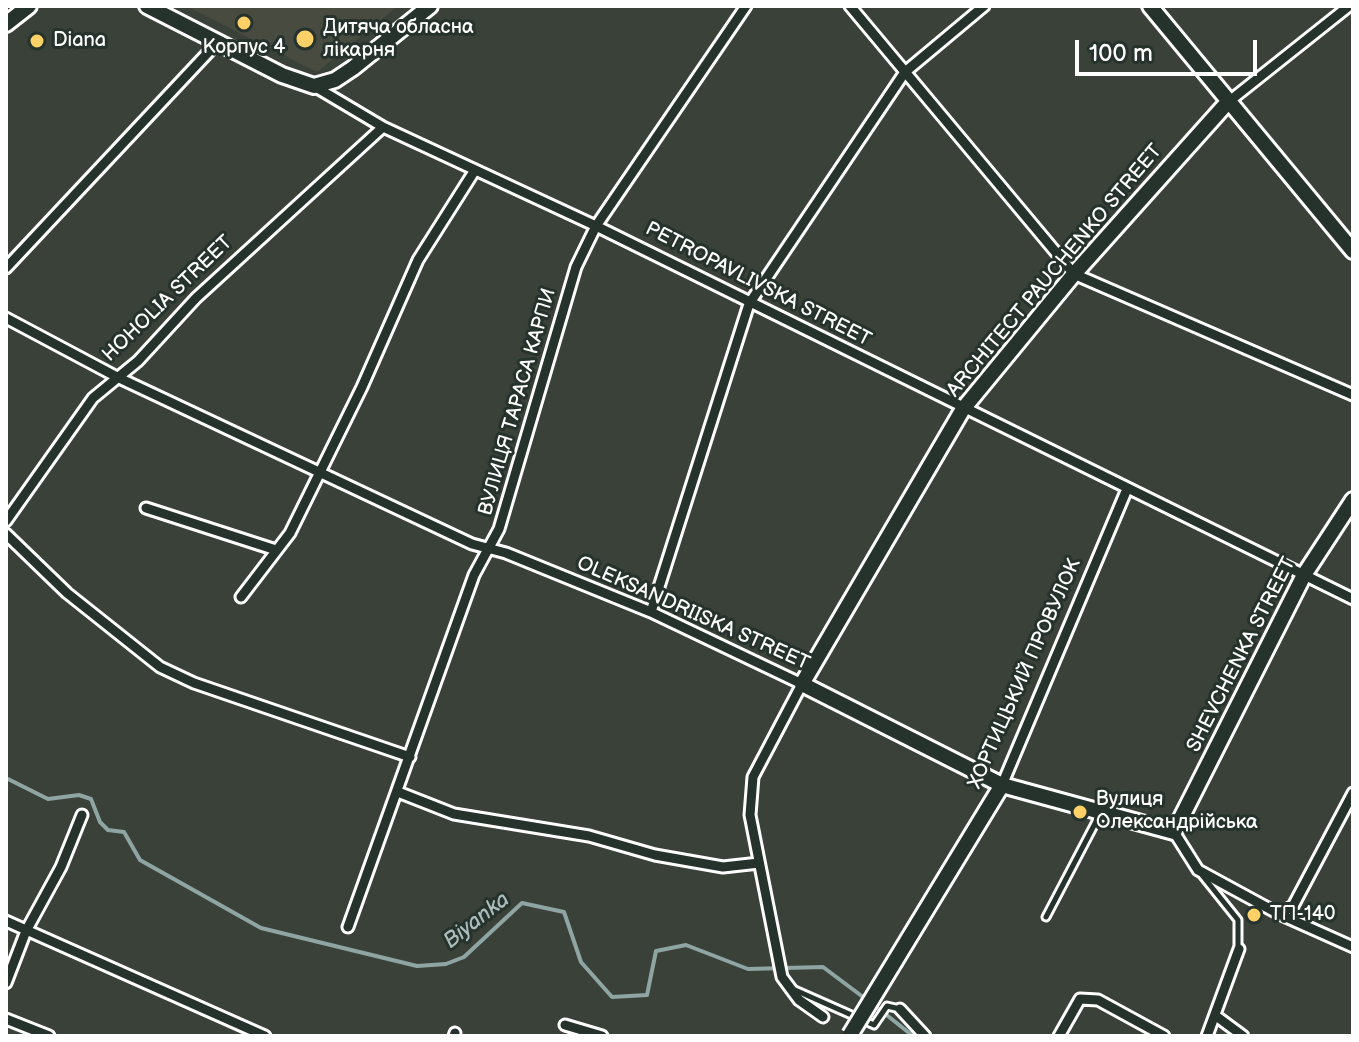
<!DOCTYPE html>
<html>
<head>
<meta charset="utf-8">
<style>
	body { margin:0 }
	#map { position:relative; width:1359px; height:1042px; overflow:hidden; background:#3a4138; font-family:"Balsamiq Sans",sans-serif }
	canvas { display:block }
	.frame { position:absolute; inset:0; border:8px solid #fff; pointer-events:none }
	.scale { position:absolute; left:1075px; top:40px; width:182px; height:36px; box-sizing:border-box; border:4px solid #fff; border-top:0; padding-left:10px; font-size:24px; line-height:28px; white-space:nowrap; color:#fff; -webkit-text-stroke:6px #26332d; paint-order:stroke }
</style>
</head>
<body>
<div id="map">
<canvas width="1359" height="1042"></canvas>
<div class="frame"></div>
<div class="scale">100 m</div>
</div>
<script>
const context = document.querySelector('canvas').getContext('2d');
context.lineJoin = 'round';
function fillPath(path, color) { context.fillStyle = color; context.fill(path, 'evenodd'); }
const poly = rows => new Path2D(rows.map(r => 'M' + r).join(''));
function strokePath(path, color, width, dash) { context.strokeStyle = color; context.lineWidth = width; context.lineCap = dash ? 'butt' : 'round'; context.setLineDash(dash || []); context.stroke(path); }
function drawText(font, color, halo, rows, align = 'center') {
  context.font = font + ' "Balsamiq Sans",sans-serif'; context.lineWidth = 6; context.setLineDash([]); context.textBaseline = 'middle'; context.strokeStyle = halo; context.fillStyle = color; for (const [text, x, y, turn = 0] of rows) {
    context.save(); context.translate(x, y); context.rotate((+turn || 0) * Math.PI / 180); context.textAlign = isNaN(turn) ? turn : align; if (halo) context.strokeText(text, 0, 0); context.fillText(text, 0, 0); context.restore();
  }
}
fillPath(poly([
	[186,6,398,6,317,72]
]), '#484b40');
strokePath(poly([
	[6,778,48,799,79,795,91,799,100,822,108,830,124,832,140,860,261,928,417,966,446,964,464,957,522,903,564,912,581,962,612,997,647,995,656,951,686,945,748,969,823,967,867,1000],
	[874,1005,913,1036]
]), '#8fa5a4', 4);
const lane = poly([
	[1202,875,1238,920,1238,948],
	[1046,917,1100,814],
	[795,990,874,1025,887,1006,900,1009]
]);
const street = poly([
	[850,6,1074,274,1353,395],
	[314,86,383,127,596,226,1353,599],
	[1227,103,1349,6],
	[6,268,218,42],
	[6,318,117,377,472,544,506,553,651,612,802,684,753,777,750,815,782,977,799,1000,823,1017],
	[146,508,276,550],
	[6,521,93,398,138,361,196,298,383,127],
	[6,534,67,593,160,667,194,683,410,757],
	[241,597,290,533,362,387,418,260,475,170],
	[651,612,749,304,905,72,984,6],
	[1002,785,1127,489],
	[398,792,454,814,589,836,655,855,723,867,759,863],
	[1174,832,1198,870,1279,914,1353,947],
	[1279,914,1293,906,1353,793],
	[6,921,265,1036],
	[348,927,474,575,499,529,576,267,596,226,746,6],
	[6,983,26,931,61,867,82,815],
	[900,1009,925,1036],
	[1216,1016,1243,1036],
	[6,1019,49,1036],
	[565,1025,602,1036],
	[454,1036,455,1033],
	[1059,1036,1080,999,1098,1000,1164,1036],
	[1207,1036,1239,949]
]);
const secondary = poly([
	[147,6,282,75,314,86,335,80,353,68,430,6],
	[1150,6,1353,251],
	[6,24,29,6],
	[1227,103,1074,274,963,409,802,684,1002,785,1174,832,1304,575,1353,500],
	[895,961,1002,785]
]);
strokePath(lane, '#fff', 11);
strokePath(street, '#fff', 15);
strokePath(secondary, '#fff', 20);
strokePath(lane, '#26332d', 5);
strokePath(street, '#26332d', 9);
strokePath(secondary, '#26332d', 14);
const secondaryBridge = poly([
	[850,1035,895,961]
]);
strokePath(secondaryBridge, '#fff', 20, []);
strokePath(secondaryBridge, '#26332d', 14);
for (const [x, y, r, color] of [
	[244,23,8,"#ffd166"],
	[305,39,10,"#ffd166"],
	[37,41,8,"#ffd166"],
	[1080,812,8,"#ffd166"],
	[1254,915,8,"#ffd166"]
]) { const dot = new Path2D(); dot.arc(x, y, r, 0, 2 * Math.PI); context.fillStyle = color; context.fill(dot); strokePath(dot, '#26332d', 3); }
drawText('20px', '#fff', '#26332d', [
	["Дитяча обласна",323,28],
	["лікарня",323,51],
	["Diana",53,41],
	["Корпус 4",244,48,"center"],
	["Вулиця",1096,800],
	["Олександрійська",1096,823],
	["ТП-140",1270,915]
], 'left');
drawText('20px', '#fff', '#26332d', [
	["ARCHITECT PAUCHENKO STREET",1055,271,-50],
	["PETROPAVLIVSKA STREET",758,285,27],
	["HOHOLIA STREET",168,299,-44],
	["ВУЛИЦЯ ТАРАСА КАРПИ",518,402,-74],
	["OLEKSANDRIISKA STREET",693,614,24],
	["SHEVCHENKA STREET",1242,655,-63],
	["ХОРТИЦЬКИЙ ПРОВУЛОК",1025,674,-66]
]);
drawText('italic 22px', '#abbcbb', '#26332d', [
	["Biyanka",477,921,-38]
]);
</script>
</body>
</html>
